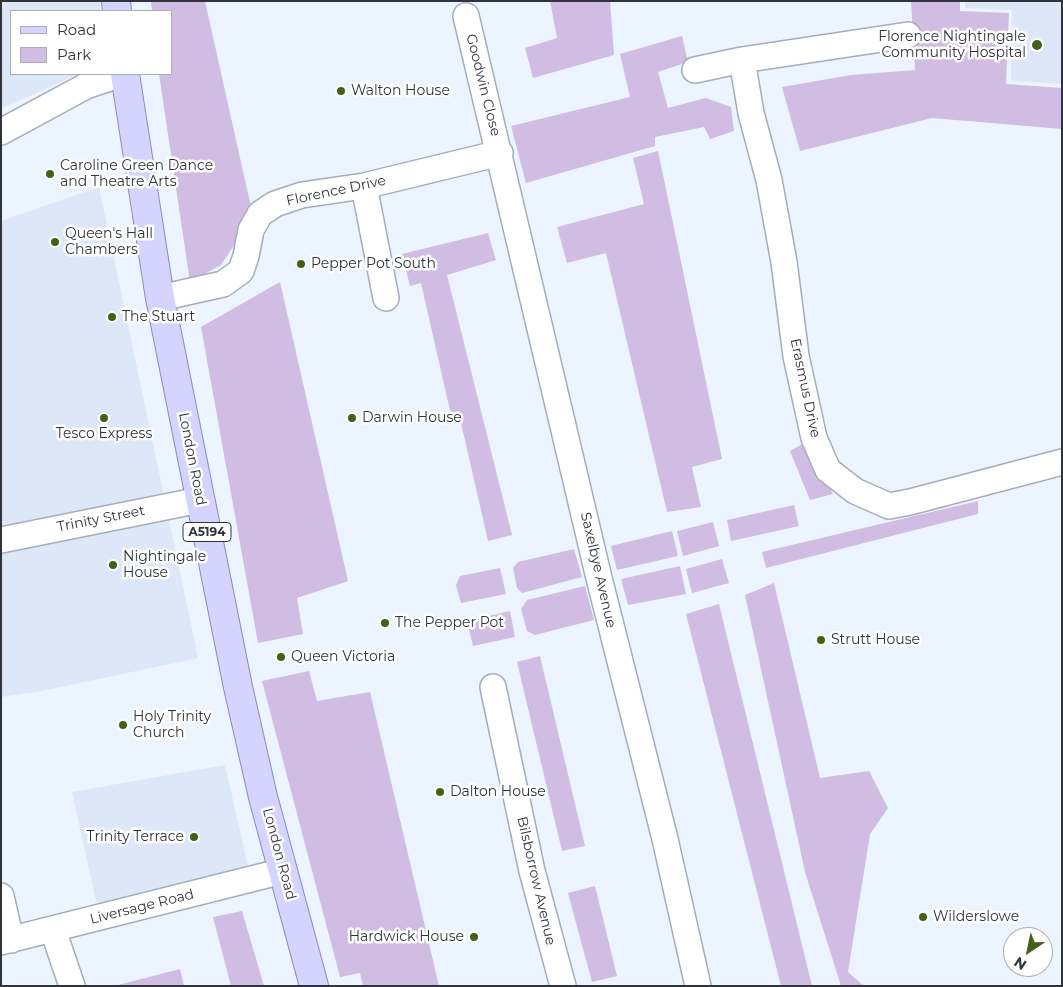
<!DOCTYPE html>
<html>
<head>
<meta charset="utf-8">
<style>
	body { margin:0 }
	#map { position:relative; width:1063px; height:987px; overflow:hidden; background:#ecf4ff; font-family:Montserrat,sans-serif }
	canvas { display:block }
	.frame { position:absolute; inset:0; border:2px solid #30343a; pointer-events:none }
	.legend { position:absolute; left:10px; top:10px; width:162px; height:65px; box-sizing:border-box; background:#fff; border:1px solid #acaeb0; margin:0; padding:6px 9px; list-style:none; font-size:15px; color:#30343a }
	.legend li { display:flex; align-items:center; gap:10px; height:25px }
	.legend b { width:25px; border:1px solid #acaeb0 }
	.north { position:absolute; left:1003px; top:927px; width:50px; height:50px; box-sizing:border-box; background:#fff; border:1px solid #acaeb0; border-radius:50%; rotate:214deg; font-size:14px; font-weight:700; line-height:20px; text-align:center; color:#30343a }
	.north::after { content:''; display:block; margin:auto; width:18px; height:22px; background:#426116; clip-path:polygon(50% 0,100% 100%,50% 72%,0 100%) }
</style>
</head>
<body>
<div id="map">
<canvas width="1063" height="987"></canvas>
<div class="frame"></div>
<ul class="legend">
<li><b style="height:6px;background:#d4d4fe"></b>Road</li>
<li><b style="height:14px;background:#d1bce4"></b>Park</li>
</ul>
<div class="north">N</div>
</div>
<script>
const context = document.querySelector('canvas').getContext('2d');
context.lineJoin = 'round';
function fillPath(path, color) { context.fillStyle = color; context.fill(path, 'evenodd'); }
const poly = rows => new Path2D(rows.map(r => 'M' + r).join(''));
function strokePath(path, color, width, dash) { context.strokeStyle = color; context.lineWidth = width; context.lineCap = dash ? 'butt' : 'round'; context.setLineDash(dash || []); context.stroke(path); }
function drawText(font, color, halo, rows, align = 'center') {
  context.font = font + ' Montserrat,sans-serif'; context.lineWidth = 5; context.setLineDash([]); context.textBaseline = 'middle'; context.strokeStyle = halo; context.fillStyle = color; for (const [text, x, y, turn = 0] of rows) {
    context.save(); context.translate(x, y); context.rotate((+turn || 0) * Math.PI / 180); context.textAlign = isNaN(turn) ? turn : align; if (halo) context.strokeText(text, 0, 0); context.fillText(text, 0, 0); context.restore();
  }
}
fillPath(poly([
	[1,1,99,1,101,11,11,11,11,74,78,74,1,109],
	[965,1,1062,1,1062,84,1011,81,1012,10,965,8],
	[99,187,198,658,42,691,1,697,1,221],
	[225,765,250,875,98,910,72,792]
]), '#dce7f7');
fillPath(poly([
	[151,1,205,1,253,216,221,265,190,282,159,74,171,74,171,11,152,11],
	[550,1,610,1,614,55,533,78,525,48,557,38],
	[911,1,960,1,960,11,1009,13,1006,84,1062,88,1062,129,932,118,800,151,782,87,851,75,915,70],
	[682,36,688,62,658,72,668,108,706,98,731,107,734,131,710,139,704,127,655,137,655,146,526,183,511,126,630,97,620,54],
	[658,151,722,459,692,467,701,507,667,512,606,253,567,263,557,227,644,204,633,158],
	[488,233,496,260,447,275,512,535,488,541,459,414,451,415,421,283,410,286,402,254],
	[280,282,348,581,297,598,303,634,258,643,201,327],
	[804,443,833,494,810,500,790,451],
	[978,501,978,514,766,568,762,552],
	[794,505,799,526,731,541,727,520],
	[713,522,719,546,683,556,677,531],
	[672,531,678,556,617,570,611,546],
	[574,549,582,577,522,593,517,588,513,568,518,562],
	[722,559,729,583,692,593,686,569],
	[680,566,686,594,628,605,621,579],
	[500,568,506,594,461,603,456,585,460,576],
	[774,583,820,778,869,771,888,808,870,834,848,972,864,986,841,986,805,872,745,595],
	[585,586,594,620,535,635,527,631,521,609,527,600],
	[719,604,812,986,781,986,686,614],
	[510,611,515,637,473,646,467,621],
	[540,656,585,846,562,851,517,662],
	[309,671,317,701,370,692,439,986,363,986,360,973,340,977,262,681],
	[595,886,617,976,592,982,568,893],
	[242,911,264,986,231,986,213,917],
	[180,969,184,986,114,986]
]), '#d1bce4');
const minor = poly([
	[466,16,599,578,665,839,698,986],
	[908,35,742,60,751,113,769,180,784,262,796,356,814,438,828,470,855,491,889,506,910,502,1062,462],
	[695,70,742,60],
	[1,132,86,86,122,74],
	[364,186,386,298],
	[160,298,223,284,241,271,246,256,251,230,260,214,275,204,302,195,364,186,500,153],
	[1,540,200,500],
	[493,687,532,871,563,986],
	[1,896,11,940],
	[53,930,72,986],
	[1,942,283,871]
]);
const primary = poly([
	[116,1,117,11],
	[125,74,160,298,238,687,263,797,314,986]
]);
strokePath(minor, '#a4adbb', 28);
strokePath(primary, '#888ab9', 30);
strokePath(minor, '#fff', 25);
strokePath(primary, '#d4d4fe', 28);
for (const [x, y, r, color] of [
	[1037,45,6,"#426116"],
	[341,91,5,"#426116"],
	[50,174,5,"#426116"],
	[55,242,5,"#426116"],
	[301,264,5,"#426116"],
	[112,317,5,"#426116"],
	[104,418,5,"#426116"],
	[352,418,5,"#426116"],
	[113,565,5,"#426116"],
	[385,623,5,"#426116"],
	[821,640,5,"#426116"],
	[281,657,5,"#426116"],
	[123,725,5,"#426116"],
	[440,792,5,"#426116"],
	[194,837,5,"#426116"],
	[923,917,5,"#426116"],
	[474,937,5,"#426116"]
]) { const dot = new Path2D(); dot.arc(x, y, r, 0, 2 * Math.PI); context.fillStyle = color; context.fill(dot); strokePath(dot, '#fff', 2); }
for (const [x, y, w] of [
	[207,532,48]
]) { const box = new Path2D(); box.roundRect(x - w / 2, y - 9.5, w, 19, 4); context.fillStyle = '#fff'; context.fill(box); strokePath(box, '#30343a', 1); }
drawText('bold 12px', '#30343a', null, [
	["A5194",207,532]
]);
drawText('14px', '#30343a', '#fff', [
	["Florence Nightingale",1026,37,"right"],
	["Community Hospital",1026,53,"right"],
	["Walton House",351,91],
	["Caroline Green Dance",60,166],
	["and Theatre Arts",60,182],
	["Queen's Hall",65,234],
	["Chambers",65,250],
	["Pepper Pot South",311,264],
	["The Stuart",122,317],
	["Darwin House",362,418],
	["Tesco Express",104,434,"center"],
	["Nightingale",123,557],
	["House",123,573],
	["The Pepper Pot",395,623],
	["Strutt House",831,640],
	["Queen Victoria",291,657],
	["Holy Trinity",133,717],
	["Church",133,733],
	["Dalton House",450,792],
	["Trinity Terrace",184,837,"right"],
	["Wilderslowe",933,917],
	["Hardwick House",464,937,"right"]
], 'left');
drawText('14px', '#30343a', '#fff', [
	["Goodwin Close",483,85,76],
	["Florence Drive",336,191,-12],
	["Erasmus Drive",805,388,78],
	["London Road",192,459,79],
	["Trinity Street",101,519,-11],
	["Saxelbye Avenue",598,570,77],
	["London Road",279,854,75],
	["Bilsborrow Avenue",536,881,77],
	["Liversage Road",142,907,-14]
]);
</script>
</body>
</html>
